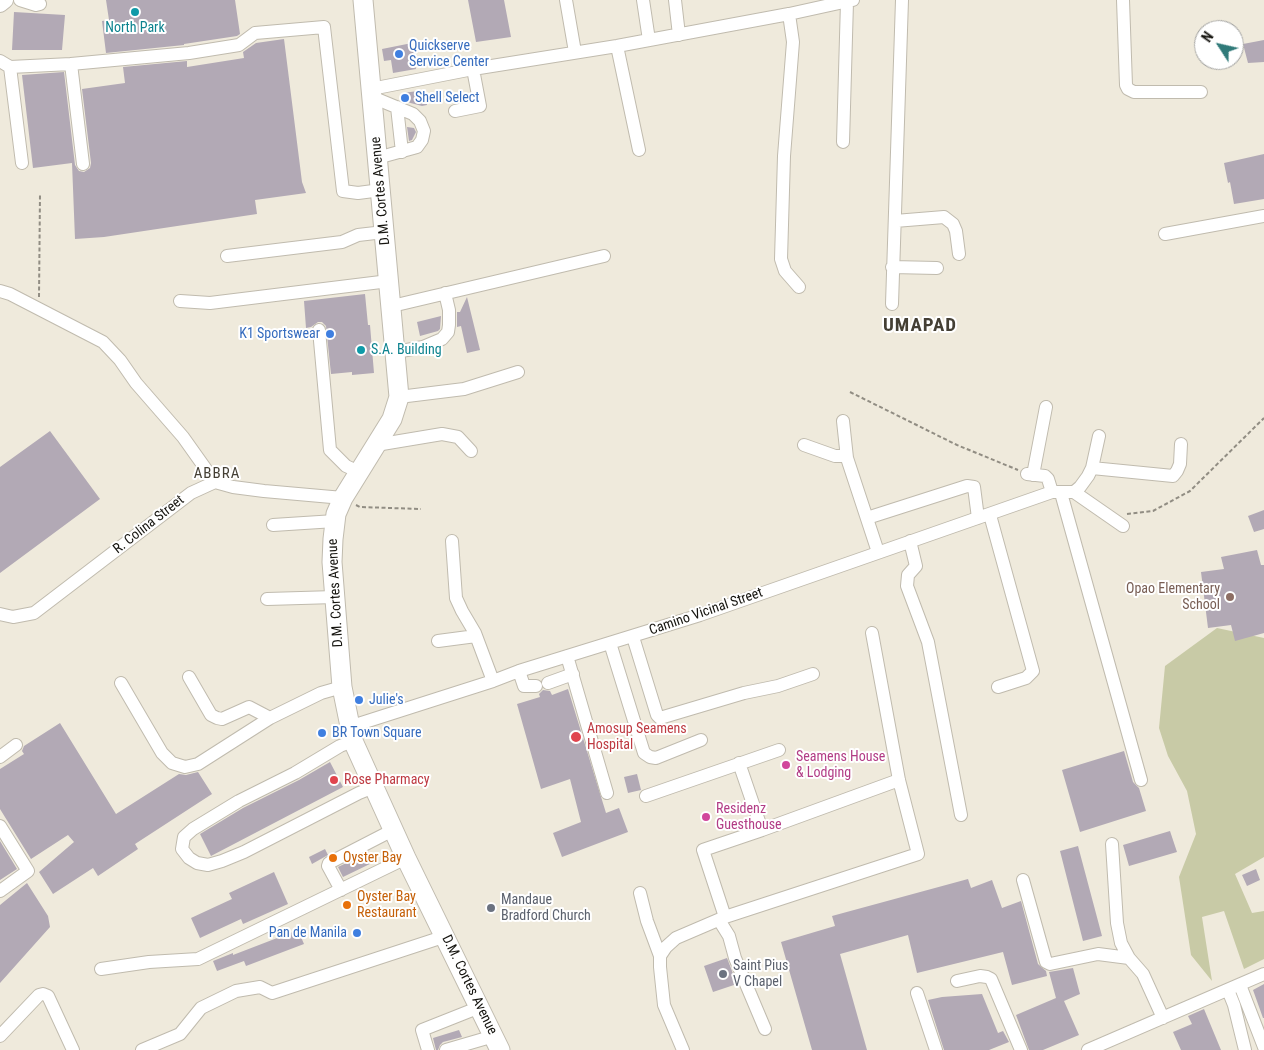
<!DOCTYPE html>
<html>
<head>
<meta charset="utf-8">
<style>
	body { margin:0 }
	#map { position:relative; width:1264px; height:1050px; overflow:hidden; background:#efeadc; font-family:"Roboto Condensed",sans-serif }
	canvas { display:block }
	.north { position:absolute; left:1194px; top:20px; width:50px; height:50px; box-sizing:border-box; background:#fff; border:1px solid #a1a19f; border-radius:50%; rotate:305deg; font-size:14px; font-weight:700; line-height:20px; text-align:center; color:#15140f }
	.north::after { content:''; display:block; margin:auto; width:18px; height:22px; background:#307a79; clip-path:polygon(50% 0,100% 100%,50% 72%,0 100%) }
</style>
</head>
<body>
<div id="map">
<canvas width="1264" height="1050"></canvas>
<div class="north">N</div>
</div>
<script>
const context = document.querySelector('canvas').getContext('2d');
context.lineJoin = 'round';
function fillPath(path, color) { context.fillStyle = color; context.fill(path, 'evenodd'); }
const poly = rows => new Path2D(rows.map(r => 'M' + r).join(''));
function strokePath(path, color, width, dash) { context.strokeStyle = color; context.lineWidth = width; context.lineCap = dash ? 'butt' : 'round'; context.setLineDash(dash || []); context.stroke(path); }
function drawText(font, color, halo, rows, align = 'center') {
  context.font = font + ' "Roboto Condensed",sans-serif'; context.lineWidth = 4; context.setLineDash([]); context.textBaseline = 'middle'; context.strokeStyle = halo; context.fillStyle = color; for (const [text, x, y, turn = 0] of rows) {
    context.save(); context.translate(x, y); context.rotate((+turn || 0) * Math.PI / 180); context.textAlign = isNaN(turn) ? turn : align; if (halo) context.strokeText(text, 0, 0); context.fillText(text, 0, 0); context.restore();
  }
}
fillPath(poly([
	[1217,628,1264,638,1264,857,1235,874,1252,913,1264,911,1264,959,1244,969,1224,911,1202,917,1212,981,1191,955,1179,877,1196,834,1187,791,1168,756,1159,728,1165,666]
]), '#c8caa6');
fillPath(poly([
	[106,0,235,0,240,34,237,36,184,44,184,45,106,53,102,21,109,20],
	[468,0,504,0,511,37,476,42],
	[14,12,65,15,62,50,12,50],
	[284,39,302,182,306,193,255,200,257,214,104,237,75,239,72,163,33,168,22,75,64,72,75,165,79,171,84,172,90,168,91,163,82,89,125,83,123,67,187,61,187,67,244,58,243,52,256,43],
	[1264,40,1264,62,1248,63,1243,44],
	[412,43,416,69,393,73,391,60,384,61,382,49],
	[425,90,427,105,422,106,403,101,403,93],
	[407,127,414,128,416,132,412,140,409,141],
	[1264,154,1264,199,1234,204,1230,182,1228,183,1224,163],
	[365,294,368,325,370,325,374,373,352,375,352,372,331,374,326,326,322,322,318,322,311,327,306,328,304,301],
	[467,297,480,350,467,353,461,326,457,327,457,312,460,312],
	[441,316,440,329,438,331,420,336,417,322],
	[50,431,100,499,0,573,0,467],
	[1264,510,1264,529,1254,532,1248,516],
	[1257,550,1261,565,1264,565,1264,633,1235,641,1231,625,1208,628,1201,572,1224,569,1221,557],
	[568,689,606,813,619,808,628,832,562,857,553,833,581,822,570,779,541,789,517,704,540,697,539,694,543,690,550,691,552,695],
	[60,723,116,814,179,774,186,775,198,772,212,794,135,844,138,849,98,876,93,868,53,894,39,872,74,842,68,835,31,859,0,809,0,769,24,754,22,751,24,746],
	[1124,751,1133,782,1139,788,1146,811,1080,832,1062,770],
	[330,762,343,787,211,856,200,834,243,808,299,780],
	[637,774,641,790,628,793,624,777],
	[1170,831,1177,852,1129,866,1123,845],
	[0,841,17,869,0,880],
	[1078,846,1102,936,1083,941,1060,851],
	[325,849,328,855,312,864,309,857],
	[369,852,374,862,343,877,338,867],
	[1256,869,1260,880,1247,886,1242,875],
	[274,872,288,904,243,924,241,919,200,938,191,918,232,899,229,893],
	[968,879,971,888,992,880,1002,908,1021,901,1038,964,1046,971,1047,976,1012,985,1003,952,917,973,908,935,840,954,867,1050,812,1050,781,942,835,926,832,916],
	[27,883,48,916,50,927,0,983,0,905],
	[298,930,304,944,246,966,244,961,217,971,213,961,233,953,233,955],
	[727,958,737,984,713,992,704,966],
	[1073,968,1080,994,1064,1001,1079,1035,1043,1050,1029,1050,1016,1015,1056,998,1049,972],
	[1264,984,1264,1018,1263,1018,1253,990],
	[982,994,998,1033,1003,1031,1009,1042,989,1050,944,1050,928,1000,942,997],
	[1204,1009,1221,1050,1181,1050,1173,1032,1192,1024,1188,1016],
	[459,1030,462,1037,443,1042,440,1045,438,1050,436,1050,433,1038]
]), '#b2a9b5');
const minor = poly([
	[20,0,36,5,40,4],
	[566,0,575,52],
	[643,0,649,40],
	[675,0,679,35],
	[1123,0,1126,85,1128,89,1134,92,1201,92],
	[789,14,793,42,784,156,781,259,785,271,799,287],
	[617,46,639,150],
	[0,61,10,67,71,64,189,53,239,45,255,33,324,27,343,191,358,193,381,190],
	[71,64,83,164],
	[10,67,22,163],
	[371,89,473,69,617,46,789,14,853,0],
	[372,97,413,114,420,121,424,131,422,140,417,147,377,158],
	[397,107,402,152],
	[455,111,480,106,473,69],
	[843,142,847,2],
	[895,221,944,217,953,224,956,231,959,254],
	[1165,234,1264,216],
	[227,256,342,242,358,235,384,232],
	[892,267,937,268],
	[0,291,10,294,103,342,120,360,136,383,183,437,215,482],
	[180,301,210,303,389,281],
	[892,304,902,0],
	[392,306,604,256],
	[319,330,330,450,346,466,359,472],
	[396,352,423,347,442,339,448,332,449,325,449,310,445,293],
	[399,397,464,389,518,372],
	[843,421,847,458,878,552],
	[376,445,442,434,458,437,471,451],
	[804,445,835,456,844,456,847,458],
	[1092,468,1173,476,1177,471,1180,464,1181,444],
	[1027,474,1045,476,1048,479,1052,492],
	[1033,475,1046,407],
	[1074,492,1080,487,1088,476,1092,468,1099,436],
	[1061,493,1141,780],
	[990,515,1033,671,1026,678,998,687],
	[867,518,967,486,974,487,978,518],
	[273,525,335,521],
	[452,541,456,598,462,611,475,633,493,681],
	[910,541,916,566,908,575,907,586,928,642,961,815],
	[267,599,335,597],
	[0,614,13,617,34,613,191,493,215,482,233,487,264,491,343,498],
	[633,637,657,715,660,718,744,693,778,686,813,674],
	[438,641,476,636],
	[610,643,644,753,650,757,656,758,701,740],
	[567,656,607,793],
	[519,671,524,686,536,686],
	[189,677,211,715,217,718,222,719,249,707,270,718],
	[121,683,162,753,172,763,185,767,198,764,270,718,321,693,342,687],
	[548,683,573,674],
	[349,727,493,681,519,671,700,615,1052,492,1074,492,1123,526],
	[353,741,340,746,295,773,239,801,193,829,184,837,182,849,189,858,197,863,208,865,222,861,244,852,359,793,374,787],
	[0,757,16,745],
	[739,763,762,830],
	[646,796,779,750],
	[0,826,28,871,0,891],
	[1112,844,1117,923,1121,943,1129,958,1143,974,1163,1018],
	[1023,880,1046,962,1050,964,1098,954,1129,958],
	[341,890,328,866,329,863,393,830],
	[640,893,647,921,660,956],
	[725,917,703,850,762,830,899,780],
	[719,920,729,936,735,958,765,1029],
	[101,969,149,962,198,959,406,858],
	[957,981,980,976,987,977,991,979,1021,1050],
	[1240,985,1264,1047],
	[1228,990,1234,1005,1245,1050],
	[917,993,936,1050],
	[0,1036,39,995,43,994,48,996,73,1050],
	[142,1050,180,1034,201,1008,236,991,260,987,272,993,446,936],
	[428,1050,422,1030,480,1007],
	[446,1050,494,1036],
	[683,1050,664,1005,660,967,660,956,666,947,676,938,725,917,918,854,899,780,872,633],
	[1088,1050,1264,974]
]);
const major = poly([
	[0,4,5,0]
]);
const highway = poly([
	[363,0,399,397,392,419,343,498,336,514,333,539,332,562,342,687,353,741,406,858,500,1050]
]);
strokePath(minor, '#c0bbae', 14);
strokePath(major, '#c0bbae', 18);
strokePath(highway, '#c0bbae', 21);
strokePath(poly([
	[39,297,40,194],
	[850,392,957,445,1018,470],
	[356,505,360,507,421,509],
	[1127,514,1153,511,1190,491,1264,418]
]), '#918d83', 2, [4, 2.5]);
strokePath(minor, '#fff', 12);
strokePath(major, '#fff', 16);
strokePath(highway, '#fff', 19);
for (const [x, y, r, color] of [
	[135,12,5,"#0f9aa8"],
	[399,54,5,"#3f7fe0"],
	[405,98,5,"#3f7fe0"],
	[330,334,5,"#3f7fe0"],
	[361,350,5,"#0f9aa8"],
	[1230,597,5,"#8d6e63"],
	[359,700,5,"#3f7fe0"],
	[322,733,5,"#3f7fe0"],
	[576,737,6,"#e0444e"],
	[786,765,5,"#d1479c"],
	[334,780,5,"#e0444e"],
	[706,817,5,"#d1479c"],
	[333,858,5,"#e8710a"],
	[347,905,5,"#e8710a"],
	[491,908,5,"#6b7280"],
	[357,933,5,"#3f7fe0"],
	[723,974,5,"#6b7280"]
]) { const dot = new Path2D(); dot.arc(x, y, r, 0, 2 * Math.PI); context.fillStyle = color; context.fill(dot); strokePath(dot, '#fff', 2); }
drawText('14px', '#0d838f', '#fff', [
	["North Park",135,28],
	["S.A. Building",371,350,"left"]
]);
drawText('14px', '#366cbe', '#fff', [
	["Quickserve",409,46],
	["Service Center",409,62],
	["Shell Select",415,98],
	["K1 Sportswear",320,334,"right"],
	["Julie's",369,700],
	["BR Town Square",332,733],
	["Pan de Manila",347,933,"right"]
], 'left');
drawText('14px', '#15140f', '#fff', [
	["D.M. Cortes Avenue",381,191,-95],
	["R. Colina Street",149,525,-38],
	["D.M. Cortes Avenue",336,593,-93],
	["Camino Vicinal Street",706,612,-19],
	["D.M. Cortes Avenue",469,985,64]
]);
drawText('14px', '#785e54', '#fff', [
	["Opao Elementary",1220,589],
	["School",1220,605]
], 'right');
drawText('14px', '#be3a42', '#fff', [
	["Amosup Seamens",587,729],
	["Hospital",587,745],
	["Rose Pharmacy",344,780]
], 'left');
drawText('14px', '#b23c85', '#fff', [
	["Seamens House",796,757],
	["& Lodging",796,773],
	["Residenz",716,809],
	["Guesthouse",716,825]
], 'left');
drawText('14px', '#c56008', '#fff', [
	["Oyster Bay",343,858],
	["Oyster Bay",357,897],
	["Restaurant",357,913]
], 'left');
drawText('14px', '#5b616d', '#fff', [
	["Mandaue",501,900],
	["Bradford Church",501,916],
	["Saint Pius",733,966],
	["V Chapel",733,982]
], 'left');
context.letterSpacing = '1px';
drawText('15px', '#443f34', '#fff', [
	["ABBRA",217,474]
]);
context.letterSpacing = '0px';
context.letterSpacing = '1px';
drawText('bold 19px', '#443f34', '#fff', [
	["UMAPAD",920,326]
]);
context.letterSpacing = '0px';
</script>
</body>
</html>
